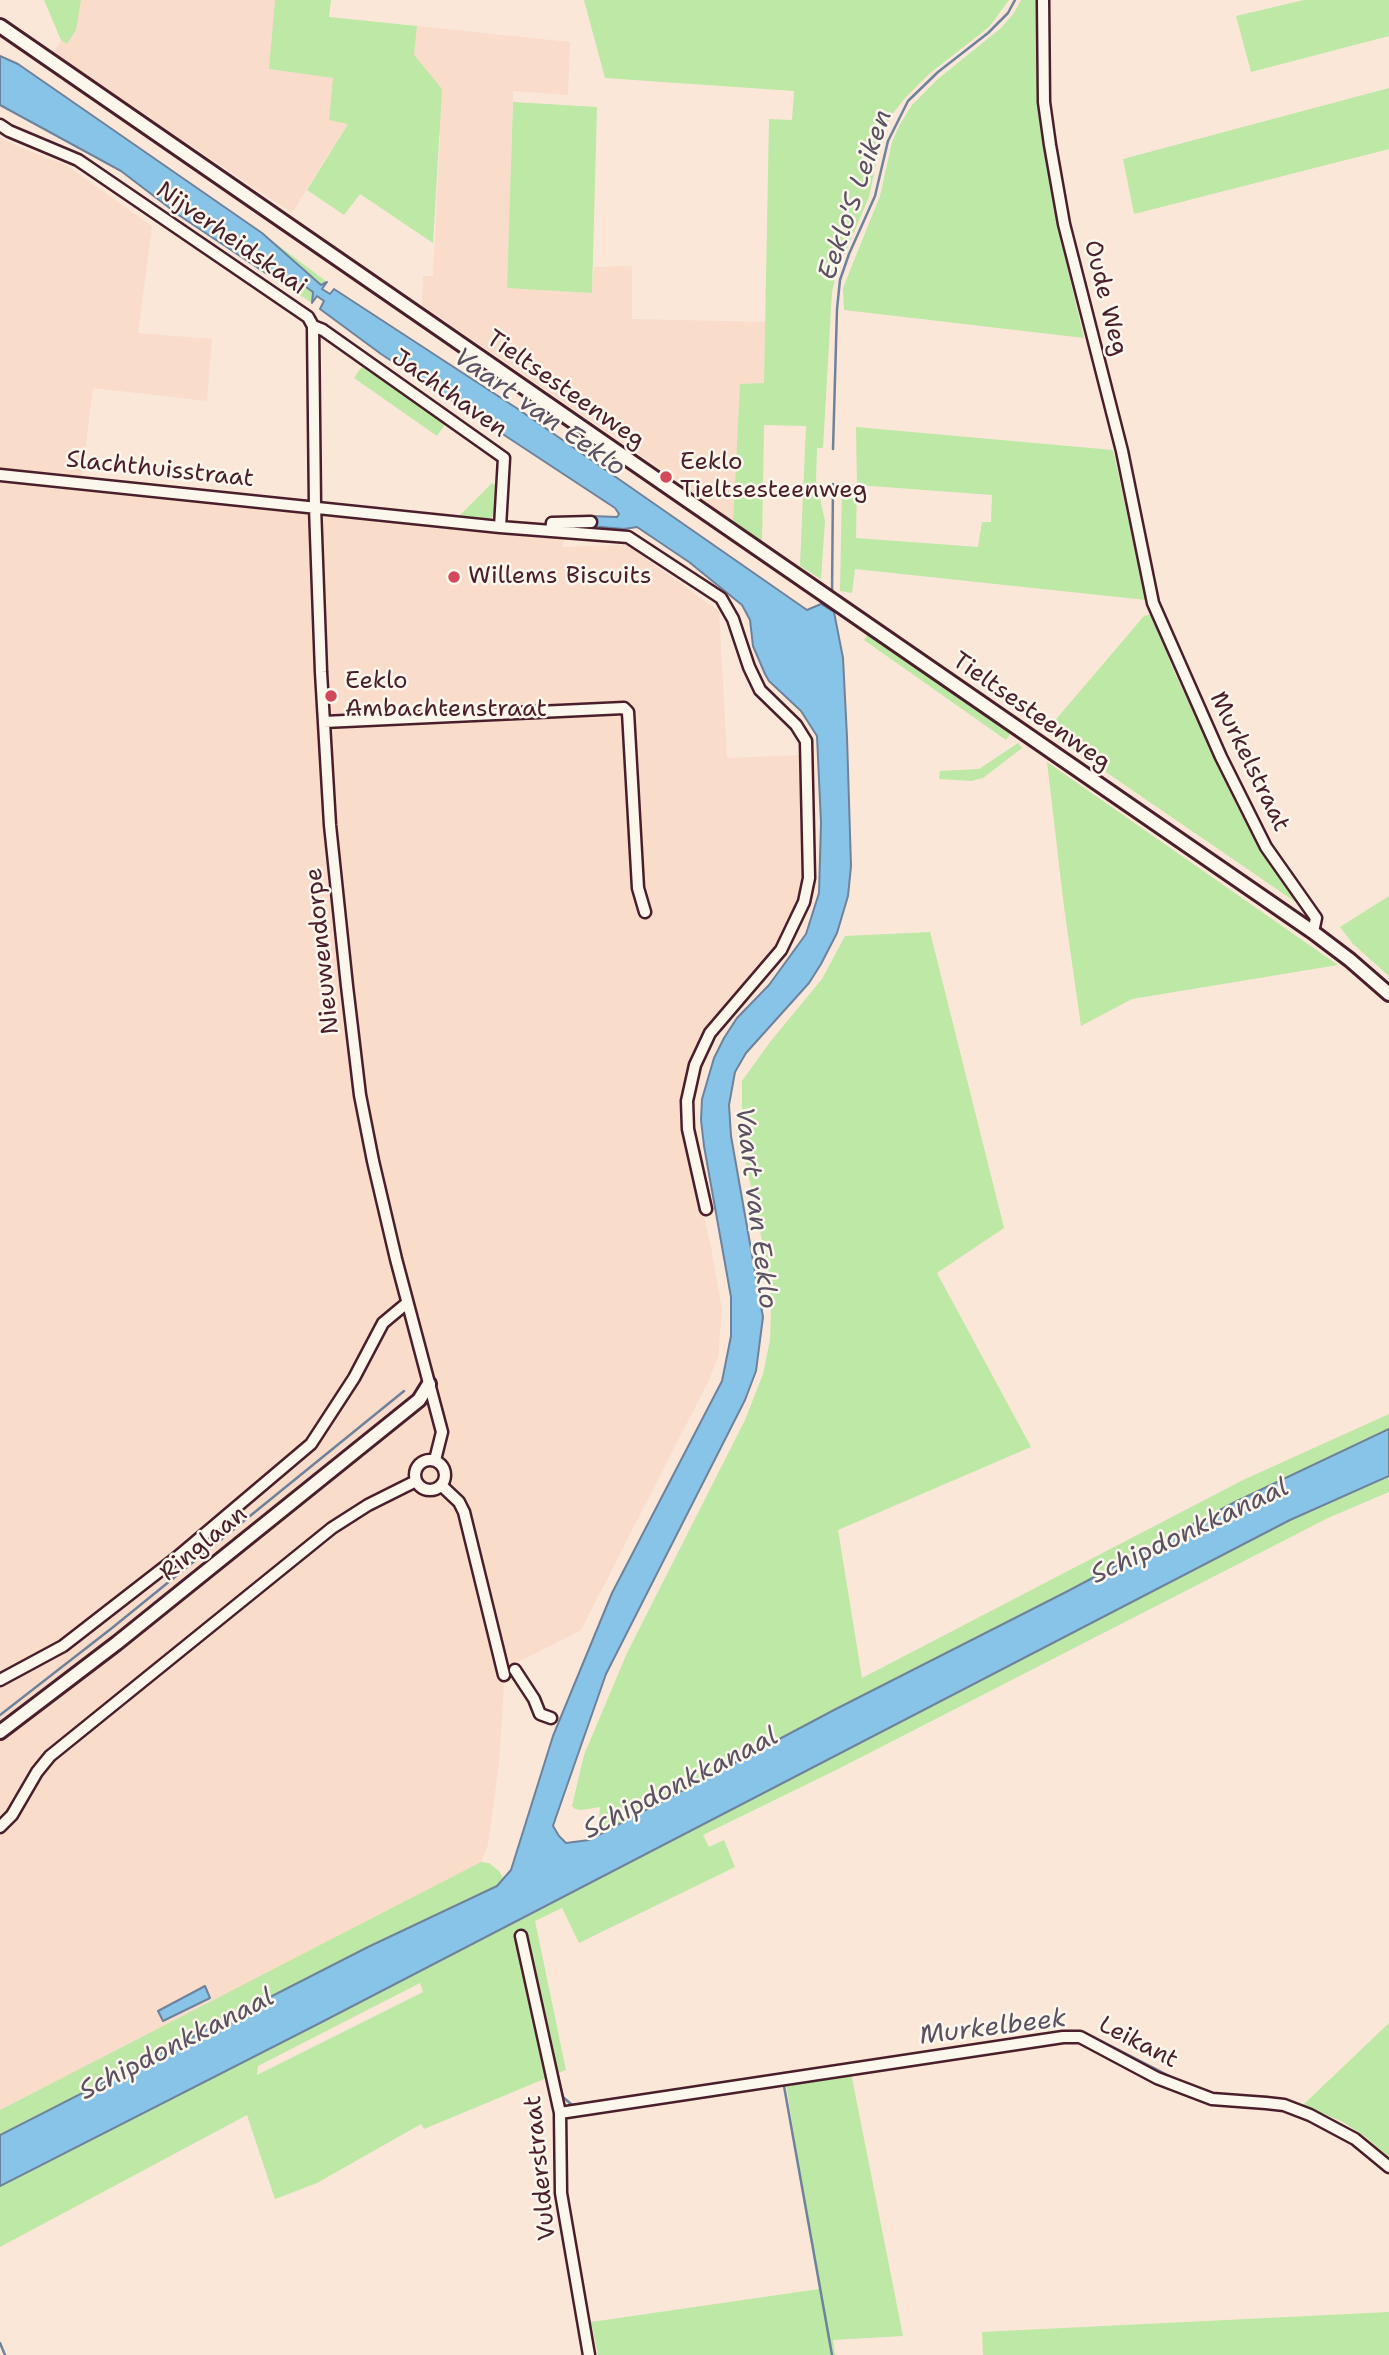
<!DOCTYPE html>
<html>
<head>
<meta charset="utf-8">
<style>
	body { margin:0 }
	canvas { display:block; background:#fae7d8 }
</style>
</head>
<body>
<canvas width="1389" height="2355"></canvas>
<script>
const context = document.querySelector('canvas').getContext('2d');
context.lineJoin = 'round';
function fillPath(path, color) { context.fillStyle = color; context.fill(path, 'evenodd'); }
const poly = rows => new Path2D(rows.map(r => 'M' + r).join(''));
function strokePath(path, color, width, dash) { context.strokeStyle = color; context.lineWidth = width; context.lineCap = dash ? 'butt' : 'round'; context.setLineDash(dash || []); context.stroke(path); }
function drawText(font, color, halo, rows, align = 'center') {
  context.font = font + ' "Shantell Sans",sans-serif'; context.lineWidth = 5; context.setLineDash([]); context.textBaseline = 'middle'; context.strokeStyle = halo; context.fillStyle = color; for (const [text, x, y, turn = 0] of rows) {
    context.save(); context.translate(x, y); context.rotate((+turn || 0) * Math.PI / 180); context.textAlign = isNaN(turn) ? turn : align; if (halo) context.strokeText(text, 0, 0); context.fillText(text, 0, 0); context.restore();
  }
}
fillPath(poly([
	[81,0,275,0,269,69,334,78,329,120,348,123,292,213,53,53,61,40,67,43,76,30],
	[417,26,570,42,568,95,513,91,507,288,592,293,594,267,632,266,632,319,765,322,764,383,740,384,733,522,652,463,422,305,423,276,433,276,440,137,414,55],
	[0,137,19,147,66,165,152,226,138,333,212,339,207,401,93,388,80,491,293,510,563,539,563,547,627,545,719,611,727,758,802,755,805,873,801,894,786,931,765,964,709,1030,688,1068,682,1098,685,1137,711,1247,722,1310,718,1357,709,1380,581,1630,505,1669,499,1763,488,1845,481,1862,0,2110]
]), '#f9dcca');
fillPath(poly([
	[44,0,81,0,76,30,67,44,61,40],
	[275,0,331,0,329,17,417,26,414,55,442,89,433,243,360,194,344,215,307,190,348,124,329,120,333,78,269,69],
	[584,0,1009,0,989,27,929,74,905,98,890,117,879,149,869,197,836,274,832,292,823,448,817,448,816,480,825,521,821,579,800,566,806,426,764,425,762,541,733,522,740,384,764,383,769,119,792,120,794,91,605,78],
	[1021,0,1039,0,1037,75,1040,120,1056,220,1084,338,844,310,843,288,880,196,892,142,900,124,912,105,938,79,1001,28,1014,13],
	[1304,0,1389,0,1389,36,1251,72,1236,16],
	[1389,88,1389,149,1134,214,1123,159],
	[513,102,597,107,592,293,507,288],
	[262,233,327,282,321,285],
	[267,274,296,280,313,292,312,303],
	[366,361,449,419,437,436,354,378],
	[856,427,1113,450,1146,600,855,569,852,593,840,591,842,484,857,485],
	[857,485,992,495,991,522,982,522,978,547,856,538],
	[492,483,499,486,495,513,491,518,483,520,459,516],
	[1148,615,1152,615,1173,669,1236,804,1259,847,1297,903,1046,731,1144,616],
	[868,634,1011,733,1006,740,864,640],
	[1018,743,1022,748,983,778,971,781,939,779,940,771,979,769],
	[1047,762,1338,965,1132,999,1081,1026,1064,907],
	[1389,896,1389,976,1353,944,1340,927],
	[930,932,1004,1228,937,1273,1031,1447,838,1530,862,1678,1243,1480,1389,1414,1389,1429,1235,1502,1068,1591,604,1831,599,1817,600,1807,581,1810,575,1809,572,1806,584,1755,627,1653,745,1420,763,1374,770,1340,771,1312,769,1275,742,1143,742,1081,770,1042,822,979,845,936],
	[1389,1476,1389,1492,1328,1518,838,1769,703,1835,709,1847,724,1840,735,1867,579,1943,562,1908,535,1921,566,2070,424,2129,421,2124,317,2183,275,2199,247,2115,0,2247,0,2186,318,2024,1290,1520],
	[420,1983,423,1992,257,2075,258,2066],
	[481,1862,489,1863,499,1871,504,1879,497,1886,0,2135,0,2110],
	[1389,2023,1389,2158,1367,2138,1343,2122,1303,2105],
	[851,2073,903,2336,833,2340,835,2355,598,2355,591,2322,819,2289,786,2084],
	[1389,2312,1389,2355,983,2355,982,2332]
]), '#bde8a5');
const water = poly([
	[0,56,18,64,262,233,321,285,327,282,322,289,330,294,334,289,518,409,807,610,821,604,834,612,843,658,847,737,851,866,848,896,837,933,821,964,809,983,746,1053,735,1072,729,1105,731,1136,763,1317,756,1371,745,1400,606,1674,556,1817,553,1826,559,1836,566,1843,589,1840,834,1710,1068,1591,1235,1502,1389,1429,1389,1476,1290,1520,318,2024,0,2186,0,2135,368,1947,497,1886,511,1870,553,1736,612,1593,722,1381,731,1336,731,1297,704,1146,701,1120,702,1099,714,1058,724,1038,737,1018,769,985,806,934,819,893,821,823,817,736,801,711,769,681,765,674,753,646,750,620,742,605,689,562,637,527,624,529,590,526,591,516,617,517,619,514,615,508,381,354,320,309,324,301,317,296,312,303,313,292,296,280,267,274,180,216,121,171,0,105,0,56],
	[205,1986,210,1998,163,2021,158,2011,205,1986]
]);
fillPath(water, '#87c4e7');
strokePath(water, '#6f829c', 2);
strokePath(poly([
	[833,449,837,309,840,280,849,254,875,196,888,141,908,101,938,72,988,33,1008,13,1015,0],
	[832,596,833,484],
	[0,1715,112,1628,404,1391],
	[537,1986,563,2097,572,2105,732,2082],
	[1061,2033,1084,2032,1179,2081],
	[784,2086,832,2355],
	[1242,2096,1267,2097,1277,2099],
	[1316,2113,1360,2137],
	[0,2343,5,2355]
]), '#6f829c', 2.5);
const minor = poly([
	[1043,0,1044,102,1050,145,1064,224,1122,451,1153,603,1221,757,1266,847,1316,918,1313,932],
	[0,125,9,131,78,160,308,317,313,326,315,507,321,672,330,825,347,986,360,1095,373,1161,396,1259,442,1432,435,1460],
	[313,326,323,330,504,458,500,527],
	[0,475,500,527,628,537,721,598,733,619,749,667,760,690,796,725,806,741,809,878,804,902,781,950,710,1033,695,1065,687,1101,688,1129,706,1209],
	[551,531,552,523,591,522],
	[324,722,624,708,628,712,638,888,645,912],
	'415 1475a15 15 0 1 1 30 0a15 15 0 1 1-30 0Z',
	[442,1486,459,1502,464,1512,504,1675],
	[515,1670,534,1699,540,1714,551,1718],
	[0,1680,63,1646,175,1559,311,1444,354,1378,383,1323,407,1303],
	[0,1827,12,1815,37,1772,50,1756,332,1528,368,1505,416,1481],
	[521,1936,560,2113,561,2193,589,2355],
	[560,2113,1063,2037,1080,2037,1157,2078,1212,2099,1266,2103,1284,2105,1310,2115,1355,2139,1389,2167]
]);
const major = poly([
	[0,26,1313,932,1350,960,1389,994],
	[0,1732,117,1643,419,1400,429,1384]
]);
strokePath(minor, '#4a1f2b', 15);
strokePath(major, '#4a1f2b', 18);
strokePath(minor, '#fbf7ec', 10);
strokePath(major, '#fbf7ec', 12);
for (const [x, y, r, color] of [
	[666,477,7,"#d1495b"],
	[454,577,7,"#d1495b"],
	[331,696,7,"#d1495b"]
]) { const dot = new Path2D(); dot.arc(x, y, r, 0, 2 * Math.PI); context.fillStyle = color; context.fill(dot); strokePath(dot, '#fbf7ec', 2.5); }
drawText('24px', '#4a1f2b', '#fbf7ec', [
	["Nijverheidskaai",231,239,35],
	["Oude Weg",1105,298,76],
	["Tieltsesteenweg",565,390,35],
	["Jachthaven",449,394,35],
	["Slachthuisstraat",160,470,6],
	["Tieltsesteenweg",1031,712,35],
	["Murkelstraat",1249,762,64],
	["Nieuwendorpe",323,951,-96],
	["Ringlaan",204,1544,-39],
	["Leikant",1138,2043,27],
	["Vulderstraat",541,2168,-96]
]);
drawText('24px', '#4a1f2b', '#fbf7ec', [
	["Eeklo",680,463],
	["Tieltsesteenweg",680,491],
	["Willems Biscuits",468,577],
	["Eeklo",345,682],
	["Ambachtenstraat",345,710]
], 'left');
drawText('italic 26px', '#5c5163', '#fbf7ec', [
	["Eeklo'S Leiken",856,195,-71],
	["Vaart van Eeklo",539,413,35],
	["Vaart van Eeklo",755,1208,83],
	["Schipdonkkanaal",1190,1532,-25],
	["Schipdonkkanaal",681,1784,-27],
	["Murkelbeek",993,2028,-7],
	["Schipdonkkanaal",177,2045,-27]
]);
</script>
</body>
</html>
